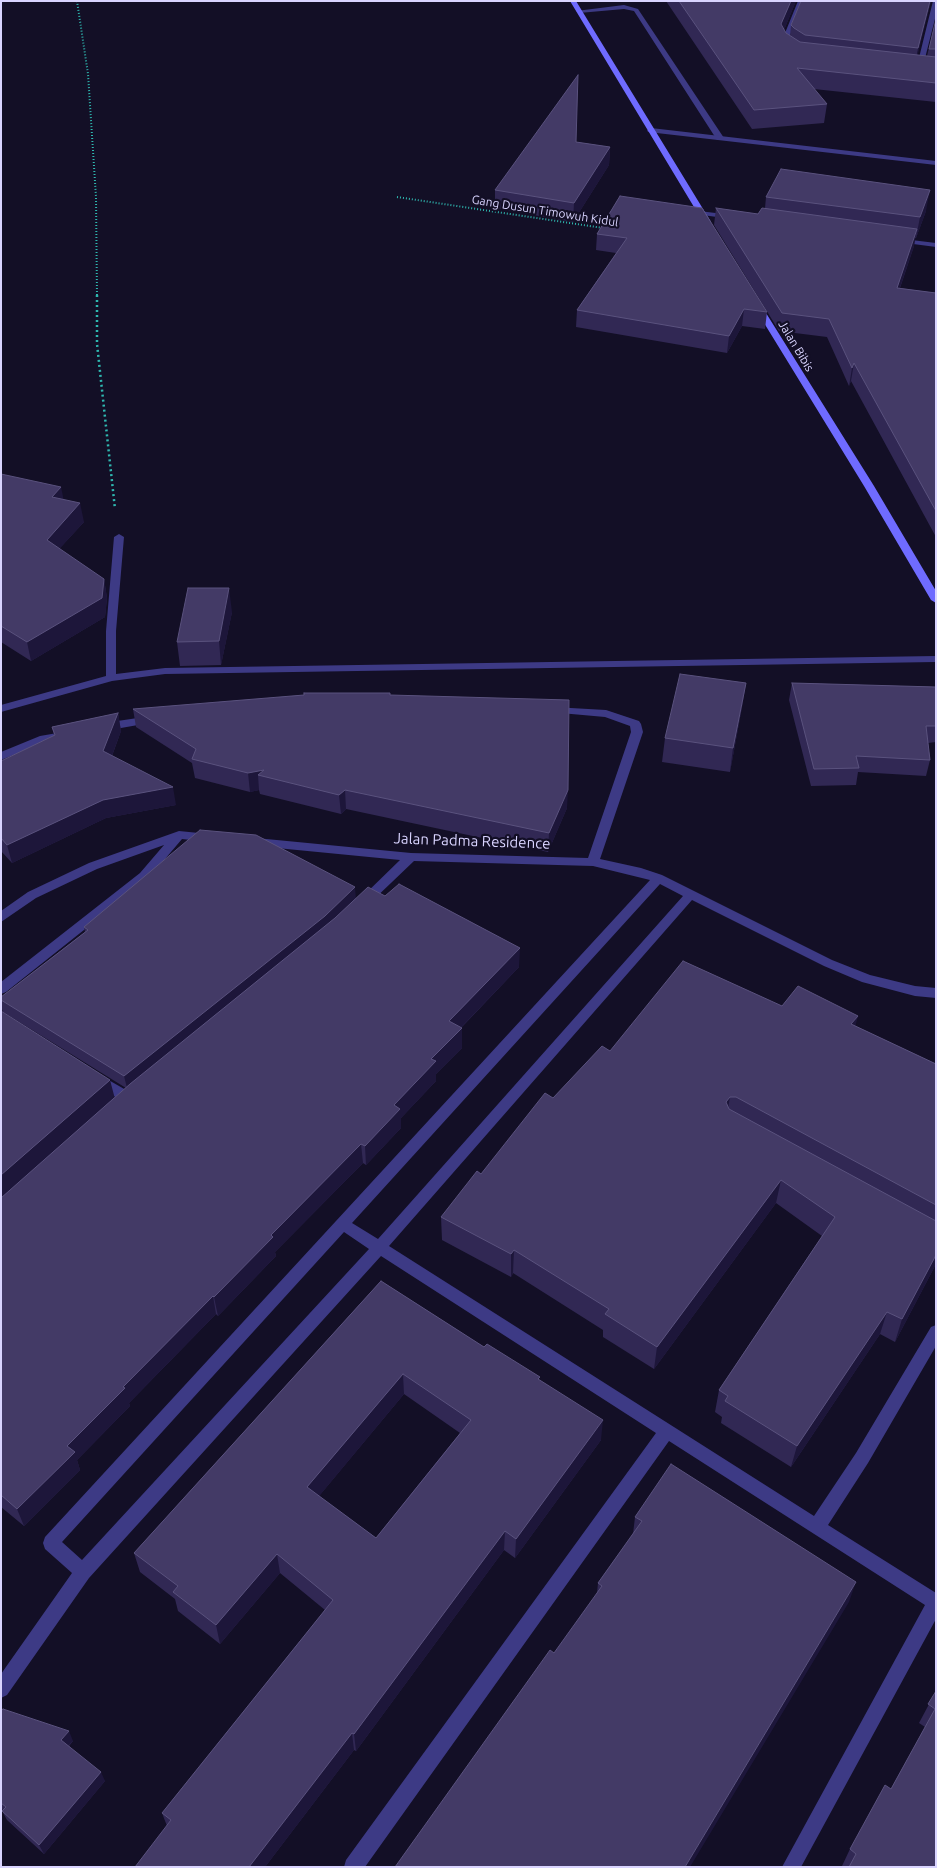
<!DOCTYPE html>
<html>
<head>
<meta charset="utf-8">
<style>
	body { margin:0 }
	#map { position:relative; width:937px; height:1868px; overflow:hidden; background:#130f26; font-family:Ubuntu,sans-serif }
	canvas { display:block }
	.frame { position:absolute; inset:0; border:2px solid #d9d4ff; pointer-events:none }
</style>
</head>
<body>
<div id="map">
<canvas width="937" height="1868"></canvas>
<div class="frame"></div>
</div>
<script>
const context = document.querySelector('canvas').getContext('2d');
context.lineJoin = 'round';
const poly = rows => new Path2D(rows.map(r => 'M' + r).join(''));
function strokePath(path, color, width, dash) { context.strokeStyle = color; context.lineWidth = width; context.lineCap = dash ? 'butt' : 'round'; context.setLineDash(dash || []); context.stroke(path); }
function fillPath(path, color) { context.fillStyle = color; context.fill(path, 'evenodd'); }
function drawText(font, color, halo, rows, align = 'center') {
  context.font = font + ' Ubuntu,sans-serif'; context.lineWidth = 4.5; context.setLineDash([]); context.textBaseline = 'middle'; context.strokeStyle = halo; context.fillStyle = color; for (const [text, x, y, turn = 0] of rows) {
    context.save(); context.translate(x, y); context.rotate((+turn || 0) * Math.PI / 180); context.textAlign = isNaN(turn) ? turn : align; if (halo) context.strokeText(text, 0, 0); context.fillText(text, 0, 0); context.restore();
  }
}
strokePath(poly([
	[77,1,88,74,96,197,97,297],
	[397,197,603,228]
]), '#2fb8b0', 2, [1, 2]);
strokePath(poly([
	[97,295,97,344,115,509]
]), '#2fb8b0', 2.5, [2, 3]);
fillPath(poly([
	[624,5,638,9,724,138,723,140,717,140,634,11,624,9,579,13,576,11,624,5],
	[699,211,732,215,736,217,732,219,702,215,699,215,699,211],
	[895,238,936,243,936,247,898,242,895,242,895,238],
	[98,1074,133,1094,135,1098,133,1102,123,1102,93,1083,91,1079,93,1075,98,1074]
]), '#3d3a85');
fillPath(poly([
	[798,1,804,1,787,43,790,48,787,50,781,43,798,1],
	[933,1,936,1,936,15,922,70,919,72,916,70,933,1],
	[651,128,936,161,936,165,648,132,647,130,651,128],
	[119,534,124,537,116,631,116,674,165,668,936,656,936,662,165,674,112,681,1,712,1,705,106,676,106,631,114,537,119,534],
	[553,707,606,710,639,721,641,724,643,732,600,859,641,868,662,875,832,960,870,975,915,986,936,988,936,998,915,996,862,982,824,966,692,900,389,1246,814,1516,856,1453,931,1327,936,1325,936,1346,868,1463,828,1525,936,1593,936,1619,801,1867,782,1867,925,1605,669,1441,365,1867,344,1867,346,1860,656,1433,381,1256,89,1578,7,1695,1,1698,1,1674,72,1573,45,1549,43,1543,45,1537,650,880,593,866,414,861,369,904,365,905,361,904,359,901,361,898,400,860,256,846,250,842,256,838,411,853,588,858,631,732,630,726,605,717,549,712,547,710,553,707],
	[660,884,683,896,378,1239,352,1223,660,884],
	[344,1232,369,1249,82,1560,62,1542,344,1232],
	[151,716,155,718,157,720,155,722,104,731,98,727,104,723,151,716],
	[63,732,69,736,67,739,46,742,1,760,1,752,40,736,63,732],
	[179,831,209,834,215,838,209,842,182,839,148,879,6,992,1,994,1,982,140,873,164,845,97,869,36,898,1,922,1,911,28,892,89,863,179,831]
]), '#3d3a85');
fillPath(poly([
	[570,1,576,1,711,222,710,224,703,222,570,1],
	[754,303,761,305,874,486,936,591,936,603,931,600,864,486,753,305,754,303]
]), '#6f6bff');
fillPath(poly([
	[666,1,796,1,784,30,786,33,790,36,791,25,801,1,931,1,917,55,927,56,936,19,936,102,814,89,827,104,824,123,752,129],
	[576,142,610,147,609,165,573,222,495,208,495,190],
	[620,196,767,312,765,329,742,326,727,353,576,327,577,310,616,253,596,250,597,234],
	[766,197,926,211,916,238,915,238,914,246,900,288,936,293,936,537,851,381,849,386,827,337,779,331,714,225,716,208,758,214,765,208],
	[1,474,64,500,84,522,59,549,104,579,107,598,105,617,31,661,1,642],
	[232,612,221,665,180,666,177,642],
	[746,683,742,707,730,772,662,762,665,738],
	[792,683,936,687,936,742,928,743,930,760,926,776,858,772,856,785,811,786,789,700],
	[390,695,567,808,548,852,346,809,341,814,260,794,259,790,250,792,195,778,192,763,136,727,133,709],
	[118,713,121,731,112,756,176,805,106,818,12,863,1,851,1,761,54,736,52,727],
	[356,898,519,967,461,1028,462,1048,436,1074,436,1081,401,1118,401,1128,366,1165,363,1163,275,1252,276,1256,218,1316,216,1314,129,1403,130,1406,77,1460,80,1470,24,1526,1,1507,1,1011,114,1098,126,1088,3,1012,1,1007,1,997,85,932,84,927],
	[782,1006,855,1026,936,1064,936,1264,895,1342,880,1334,791,1467,721,1423,722,1417,715,1412,719,1390,822,1236,776,1203,654,1369,603,1337,603,1330,513,1273,511,1277,442,1240,441,1217,553,1098,610,1051],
	[381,1281,484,1347,540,1381,601,1440,515,1558,504,1550,356,1751,354,1750,265,1867,135,1867,167,1826,162,1813,325,1610,280,1573,220,1644,178,1611,175,1599,140,1572,134,1553],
	[404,1394,460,1433,376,1538,319,1496],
	[635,1517,849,1602,597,1593,598,1583,633,1534],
	[936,1691,936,1867,843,1867,842,1866,850,1849,891,1789,925,1727,919,1723],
	[1,1711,73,1741,69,1746,105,1781,44,1854,7,1820,2,1811,3,1810,1,1809]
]), '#312854');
fillPath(poly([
	[791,1,796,1,779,42,781,24],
	[930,1,931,1,915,66,918,48],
	[610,147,609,165,573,222,574,203],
	[930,190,926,211,916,238,920,217],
	[917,229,914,246,894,305,897,288],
	[744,309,742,326,727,353,729,336],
	[854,363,851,381,849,386,852,368],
	[61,487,65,506,52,497],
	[80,503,84,522,50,559,47,540],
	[104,579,107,598,105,617,31,661,27,642],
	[229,588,232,612,221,665,219,641],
	[746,683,742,707,730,772,733,748],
	[118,713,121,731,107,769,103,751],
	[264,770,258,775,259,790,250,792,248,773],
	[173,787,176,805,106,818,12,863,7,845,103,800],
	[345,790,346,809,341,814,339,795],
	[568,790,567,808,548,852,549,833],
	[355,887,356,900,326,929,127,1088,124,1076],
	[520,948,519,967,449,1040,449,1021],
	[858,1016,852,1039,851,1024],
	[462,1028,462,1048,436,1074,436,1081,401,1118,401,1128,366,1165,365,1146,394,1105,431,1059],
	[110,1080,115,1099,1,1199,1,1175],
	[730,1097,726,1121,726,1102],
	[361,1144,363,1163,275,1252,276,1256,218,1316,214,1297,271,1235],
	[781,1180,776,1203,654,1369,657,1347],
	[514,1250,513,1273,511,1277,511,1254],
	[936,1255,936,1264,895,1342,902,1319],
	[213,1296,216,1314,129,1403,130,1406,77,1460,80,1470,24,1526,17,1509,67,1446,123,1387],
	[887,1312,880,1334,791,1467,797,1446],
	[403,1374,404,1394,310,1507,307,1487],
	[603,1420,601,1440,515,1558,516,1539],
	[505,1531,504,1550,356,1751,354,1734],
	[277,1554,280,1573,220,1644,216,1625],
	[856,1582,849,1602,690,1867,685,1867],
	[69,1731,73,1741,65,1749,61,1740],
	[352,1733,354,1750,265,1867,249,1867],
	[101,1772,105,1781,44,1854,39,1845]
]), '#1d163a');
const building = poly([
	[679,1,791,1,781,24,786,33,800,42,936,57,936,83,797,68,827,104,754,110,679,1],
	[801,1,930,1,918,48,805,35,794,28,791,25,801,1],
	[936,19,936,49,929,49,936,19],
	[578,75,576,142,610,147,574,203,495,190,578,75],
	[781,169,930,190,920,217,766,197,781,169],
	[620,196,702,208,767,312,744,309,729,336,577,310,627,238,597,234,620,196],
	[716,208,758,214,762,208,917,229,897,288,936,293,936,511,854,363,852,368,829,319,782,313,716,208],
	[1,474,61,487,52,497,80,503,47,540,104,579,102,598,27,642,1,626,1,474],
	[188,588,229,588,219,641,177,642,188,588],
	[680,674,746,683,733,748,665,738,680,674],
	[792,683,936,687,936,726,926,726,930,760,856,756,859,768,814,769,792,683],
	[304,693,390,693,390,695,569,700,568,790,549,833,345,790,339,795,258,775,264,770,248,773,192,759,196,749,133,709,304,695,304,693],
	[118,713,103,751,173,787,103,800,7,845,1,838,1,761,55,735,52,727,118,713],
	[200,830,256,835,355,887,325,916,124,1076,1,1000,1,997,88,930,84,927,200,830],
	[399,884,520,948,449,1021,462,1028,431,1059,436,1061,394,1105,400,1109,365,1146,361,1144,271,1235,273,1237,214,1297,213,1296,123,1387,125,1388,67,1446,75,1452,17,1509,1,1495,1,1198,130,1084,335,918,368,887,385,896,399,884],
	[683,961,782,1006,798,986,858,1016,851,1024,936,1064,936,1205,736,1097,730,1097,726,1102,729,1109,936,1221,936,1255,902,1319,887,1312,797,1446,725,1401,728,1396,719,1390,835,1217,781,1180,657,1347,605,1314,609,1309,514,1250,511,1254,441,1217,477,1171,481,1174,545,1093,553,1098,602,1046,610,1051,683,961],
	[1,1011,110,1080,1,1175,1,1011],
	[381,1281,484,1347,487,1344,540,1377,538,1379,603,1420,516,1539,505,1531,354,1734,352,1733,249,1867,135,1867,171,1820,162,1813,333,1600,277,1554,216,1625,173,1592,178,1586,134,1553,381,1281],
	[403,1374,471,1420,376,1538,307,1487,403,1374],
	[671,1464,856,1582,685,1867,395,1867,550,1650,554,1653,602,1586,598,1583,642,1521,635,1517,671,1464],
	[936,1691,936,1867,849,1867,856,1854,850,1849,885,1785,891,1789,935,1709,928,1704,936,1691],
	[3,1709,69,1731,61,1740,101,1772,39,1845,2,1811,6,1807,1,1803,1,1711,3,1709]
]);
fillPath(building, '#433a66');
strokePath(building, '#5a527e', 1);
drawText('12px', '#d9d4ff', '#130f26', [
	["Gang Dusun Timowuh Kidul",545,211,9],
	["Jalan Bibis",796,346,59]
]);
drawText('15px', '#d9d4ff', '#130f26', [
	["Jalan Padma Residence",472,841,2]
]);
</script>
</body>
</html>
